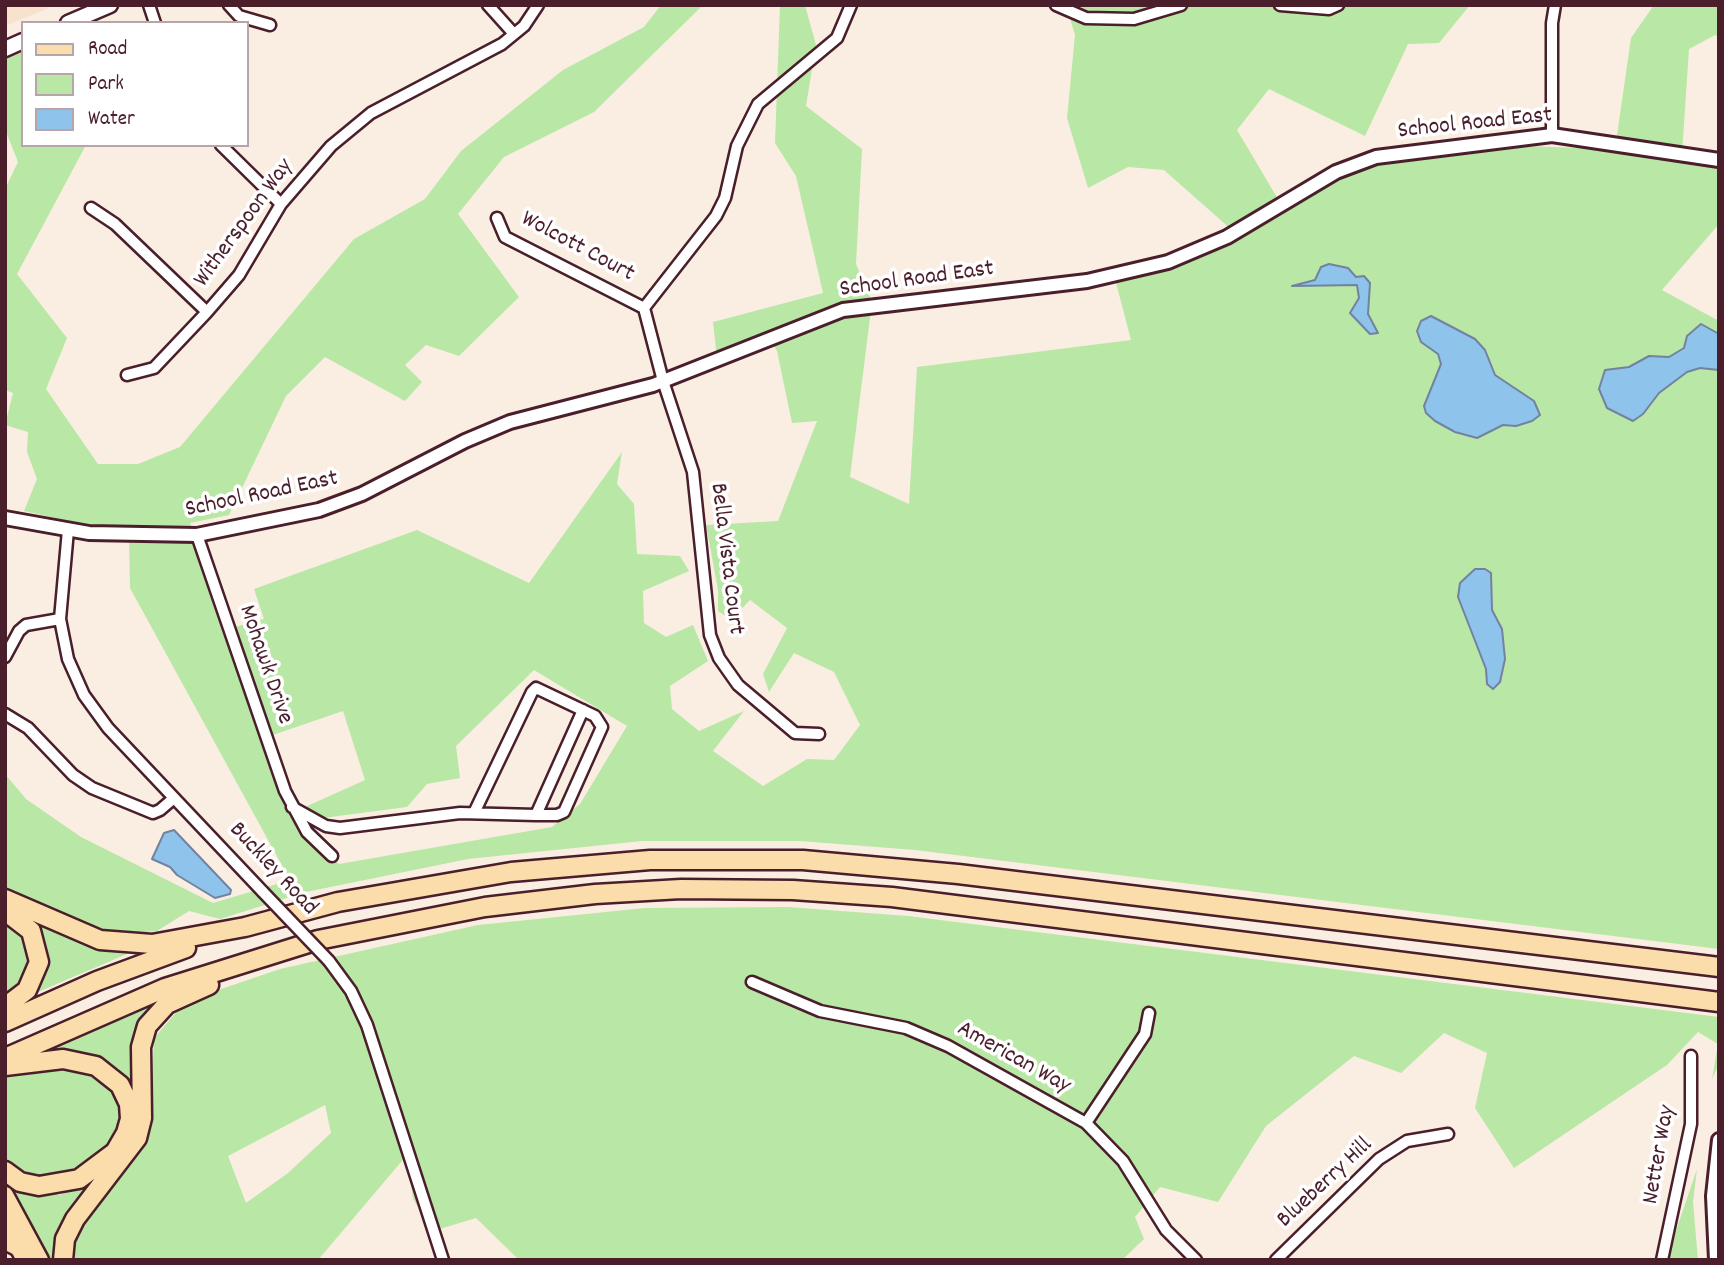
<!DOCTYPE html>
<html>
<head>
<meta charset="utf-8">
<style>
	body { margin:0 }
	#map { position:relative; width:1724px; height:1265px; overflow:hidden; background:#faeee2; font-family:Dekko,sans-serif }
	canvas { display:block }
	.frame { position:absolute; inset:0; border:7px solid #4a1f2b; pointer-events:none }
	.legend { position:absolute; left:21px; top:21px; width:228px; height:126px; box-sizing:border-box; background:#fff; border:2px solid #b7a5aa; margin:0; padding:9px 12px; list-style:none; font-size:21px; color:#4a1f2b }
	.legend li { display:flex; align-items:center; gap:14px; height:35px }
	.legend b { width:35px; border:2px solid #b7a5aa }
</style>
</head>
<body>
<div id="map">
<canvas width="1724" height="1265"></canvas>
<div class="frame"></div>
<ul class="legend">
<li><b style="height:9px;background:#faddab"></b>Road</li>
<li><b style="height:19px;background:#b9e7a6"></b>Park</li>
<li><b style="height:19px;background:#8ec4ec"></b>Water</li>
</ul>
</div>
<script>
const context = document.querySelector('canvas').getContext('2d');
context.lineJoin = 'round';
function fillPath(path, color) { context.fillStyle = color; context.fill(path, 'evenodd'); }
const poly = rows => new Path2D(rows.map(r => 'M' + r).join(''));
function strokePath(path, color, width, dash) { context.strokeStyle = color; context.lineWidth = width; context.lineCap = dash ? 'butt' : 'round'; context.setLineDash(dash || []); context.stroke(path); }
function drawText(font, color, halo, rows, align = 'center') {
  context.font = font + ' Dekko,sans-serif'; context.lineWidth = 7; context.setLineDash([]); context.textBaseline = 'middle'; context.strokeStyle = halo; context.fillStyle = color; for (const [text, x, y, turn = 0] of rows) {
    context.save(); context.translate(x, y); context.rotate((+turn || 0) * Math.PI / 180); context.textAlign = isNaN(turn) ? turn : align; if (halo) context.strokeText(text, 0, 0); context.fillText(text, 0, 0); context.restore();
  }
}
fillPath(poly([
	[5,5,47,5,49,8,5,26]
]), '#f7e2ce');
fillPath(poly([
	[661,5,703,5,594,112,504,157,458,214,519,297,459,356,426,345,405,365,422,382,405,401,325,357,286,396,229,515,190,523,227,629,264,619,254,589,417,530,529,583,622,452,617,484,634,504,637,554,680,556,689,571,643,591,644,623,666,637,693,625,708,661,670,686,672,709,699,731,744,711,713,751,763,786,807,759,834,760,860,725,834,672,794,653,769,692,763,674,787,628,750,600,731,620,718,611,718,590,706,525,778,521,817,421,792,423,777,351,769,337,717,358,713,322,823,293,796,176,775,143,780,5,805,5,816,45,806,106,862,149,856,264,872,302,850,477,909,504,917,367,1131,340,1114,275,1136,271,1233,231,1164,170,1128,167,1088,188,1067,118,1075,35,1066,5,1470,5,1439,43,1408,44,1365,136,1269,89,1237,130,1278,199,1381,151,1498,145,1610,149,1719,166,1719,224,1662,290,1719,321,1719,949,915,850,800,841,642,841,468,859,306,892,220,919,189,911,157,931,101,935,44,905,5,895,5,774,26,799,81,837,213,903,290,880,130,588,129,534,24,511,37,479,27,452,28,432,5,425,13,393,5,390,5,189,18,162,5,129,5,59,23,52,23,145,86,145,17,274,67,338,46,389,98,464,138,464,180,447,354,239,425,199,461,151,563,70,644,27],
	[534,670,627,726,580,804,552,827,339,864,299,831,267,737,343,711,365,780,305,807,323,818,407,807,427,784,460,778,456,746],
	[1654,5,1719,5,1719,37,1715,35,1689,49,1682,154,1616,142,1631,38],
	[788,907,908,916,1719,1017,1719,1064,1712,1079,1718,1044,1698,1032,1667,1065,1514,1168,1475,1108,1487,1053,1444,1033,1401,1073,1354,1056,1266,1126,1218,1202,1160,1187,1135,1217,1144,1239,1122,1260,519,1260,476,1218,433,1231,413,1199,407,1155,318,1260,66,1260,78,1227,128,1166,150,1122,154,1038,186,1001,280,969,478,925,645,908],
	[325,1105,331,1133,288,1173,246,1203,228,1156],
	[20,910,134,951,24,998,44,967,43,936],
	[5,918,26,937,31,961,23,983,5,1002],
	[158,999,137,1024,134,1070,136,1105,118,1071,80,1052,37,1053],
	[41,1065,85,1065,114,1089,123,1108,120,1132,97,1159,68,1176,27,1180,5,1158,5,1076],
	[1697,1169,1693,1202,1698,1260,1666,1260],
	[105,1174,67,1217,52,1260,49,1260,5,1178,60,1195]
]), '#b9e7a6');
const water = poly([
	[1329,264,1348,268,1356,277,1364,276,1370,283,1368,314,1378,333,1370,334,1350,313,1359,298,1357,285,1292,286,1315,280,1321,267,1329,264],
	[1431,316,1475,339,1485,350,1495,375,1534,401,1540,415,1532,421,1516,426,1503,425,1477,438,1455,432,1435,421,1426,413,1424,406,1441,364,1438,354,1421,342,1417,331,1421,321,1431,316],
	[1701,324,1719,334,1719,370,1700,368,1687,372,1659,393,1643,414,1633,421,1607,408,1599,389,1605,370,1629,367,1649,356,1669,357,1684,348,1687,336,1701,324],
	[1475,569,1485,569,1491,573,1492,610,1502,629,1505,659,1500,682,1493,689,1487,684,1486,669,1458,597,1460,583,1475,569],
	[174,830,231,890,230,894,215,898,177,875,170,867,152,859,164,833,174,830]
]);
fillPath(water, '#8ec4ec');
strokePath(water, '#73829f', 2);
const minor = poly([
	[149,5,155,23],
	[229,5,239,16,270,25],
	[488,5,514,34],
	[1056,5,1086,18,1134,19,1181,5],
	[1280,5,1329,9,1338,5],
	[1552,135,1552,23,1555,5],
	[221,145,281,204],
	[91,208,115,224,207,312],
	[497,218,505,237,644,308],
	[644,308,663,381,693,472,710,635,719,658,738,685,795,733,819,734],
	[644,308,716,216,725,198,737,146,758,104,837,38,851,5],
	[127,375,154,368,207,312,239,275,281,204,331,146,371,113,502,44,524,26,538,5],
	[68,530,60,619,68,659,84,695,108,728,263,892],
	[197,535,285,791,307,832,332,856],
	[5,657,19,631,26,625,60,619],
	[5,714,28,728,73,775,92,788,153,813,160,810,174,798],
	[292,807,326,826,340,828,460,813,536,815,583,710],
	[474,813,532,692,536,688,595,716,602,727,564,812,557,815,536,815],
	[329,961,351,991,367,1025,443,1260],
	[752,982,820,1011,906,1028,948,1046,1086,1123,1123,1161,1166,1230,1196,1260],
	[1086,1123,1145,1034,1149,1013],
	[1276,1260,1379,1159,1407,1141,1448,1134],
	[1662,1260,1691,1124,1691,1056]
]);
const tertiary = poly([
	[5,518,89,533,197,535,319,510,362,494,465,441,510,422,653,385,843,310,1087,281,1168,262,1227,237,1336,172,1376,157,1552,135,1719,160],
	[1716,1260,1713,1196,1719,1140]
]);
const secondary = poly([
	[68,23,110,5],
	[5,49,23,41]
]);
const primary = poly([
	[5,1195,40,1260],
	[5,1223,25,1260]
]);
const motorway = poly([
	[5,899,100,940,152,944,245,927,338,902,511,872,650,860,803,860,958,874,1719,967],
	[5,911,31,931,39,962,27,990,5,1007],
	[5,1022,97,981,186,948],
	[5,1058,165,988,318,940,485,907,595,894,681,889,793,890,892,897,1719,1002],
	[5,1066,63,1059,96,1066,120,1085,129,1104,130,1119,126,1133,115,1152,79,1179,39,1186,20,1182,5,1171],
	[5,1240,17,1246],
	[63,1260,65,1239,75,1219,137,1138,142,1118,141,1047,147,1026,167,1004,209,985]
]);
strokePath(minor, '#4a1f2b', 15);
strokePath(tertiary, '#4a1f2b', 18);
strokePath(secondary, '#4a1f2b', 19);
strokePath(primary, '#4a1f2b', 21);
strokePath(motorway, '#4a1f2b', 23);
strokePath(minor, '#fff', 10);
strokePath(tertiary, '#fff', 12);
strokePath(secondary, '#fff', 14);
strokePath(primary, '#faddab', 16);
strokePath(motorway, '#faddab', 18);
const minorBridge = poly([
	[263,892,329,961]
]);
strokePath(minorBridge, '#4a1f2b', 15, []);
strokePath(minorBridge, '#fff', 10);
drawText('24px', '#4a1f2b', '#fff', [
	["School Road East",1475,125,-6],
	["Witherspoon Way",245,224,-54],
	["Wolcott Court",577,248,28],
	["School Road East",917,281,-8],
	["School Road East",262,496,-12],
	["Bella Vista Court",725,559,83],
	["Mohawk Drive",264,665,71],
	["Buckley Road",272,870,47],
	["American Way",1013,1059,29],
	["Netter Way",1661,1155,-80],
	["Blueberry Hill",1326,1184,-43]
]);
</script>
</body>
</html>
